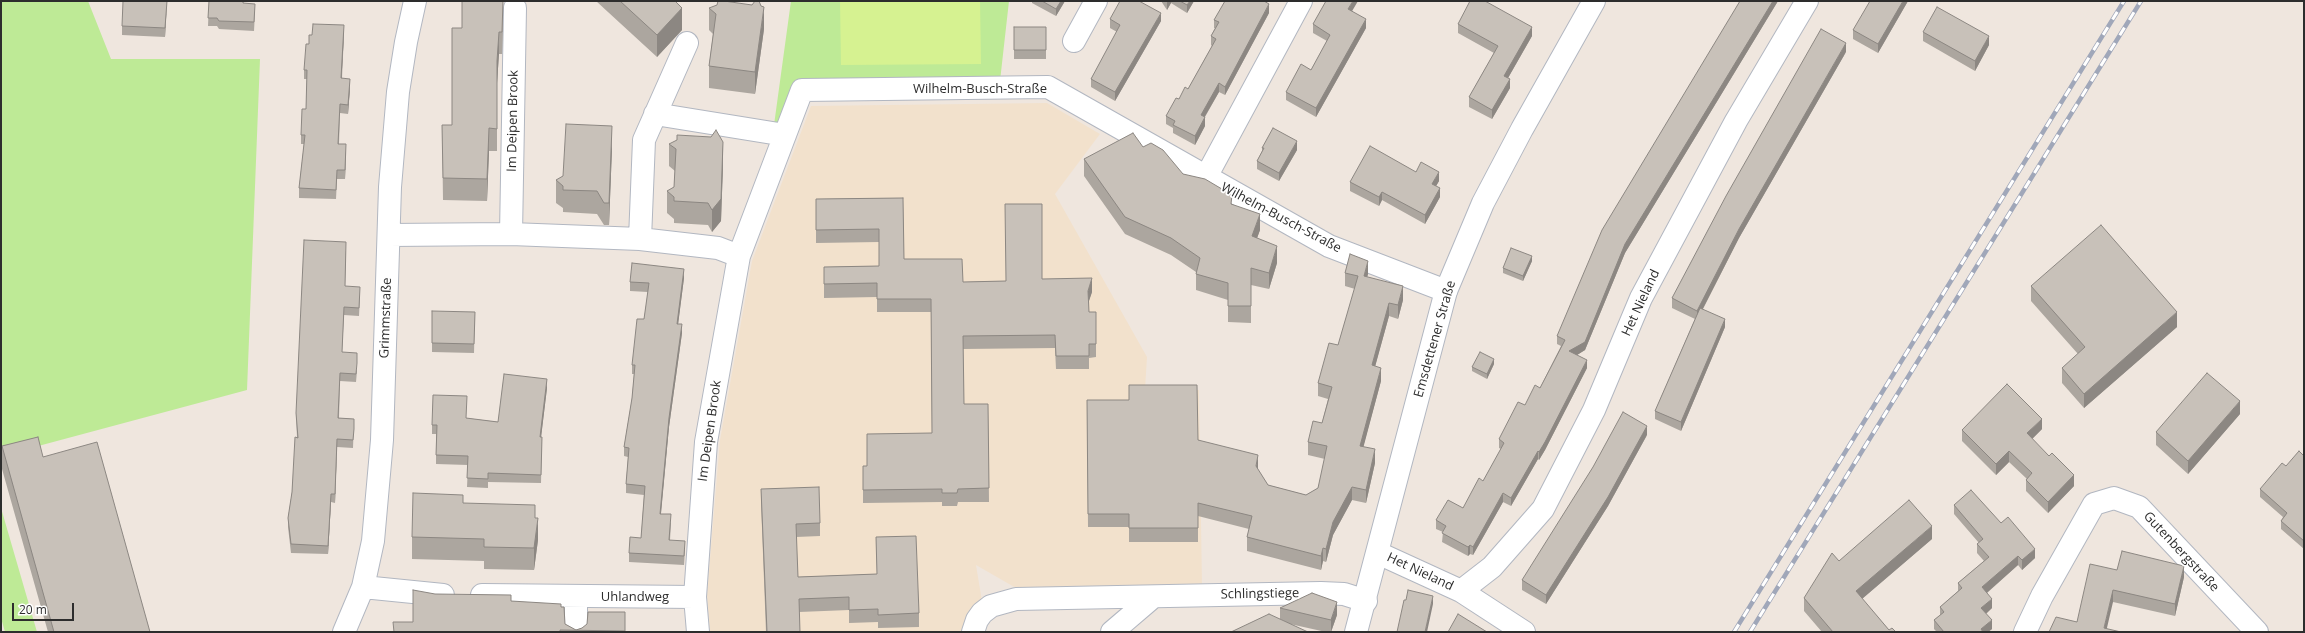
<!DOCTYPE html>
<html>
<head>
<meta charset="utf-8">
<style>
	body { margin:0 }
	#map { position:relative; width:2305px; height:633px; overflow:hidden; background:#efe6de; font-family:"Open Sans",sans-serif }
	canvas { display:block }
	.frame { position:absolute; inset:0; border:2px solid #2d2d2d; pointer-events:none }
	.scale { position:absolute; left:12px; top:603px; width:62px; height:18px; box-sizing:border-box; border:2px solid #2d2d2d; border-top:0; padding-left:5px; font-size:12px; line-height:14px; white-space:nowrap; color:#2d2d2d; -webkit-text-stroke:3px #fff; paint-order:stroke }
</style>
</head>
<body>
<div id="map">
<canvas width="2305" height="633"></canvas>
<div class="frame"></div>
<div class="scale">20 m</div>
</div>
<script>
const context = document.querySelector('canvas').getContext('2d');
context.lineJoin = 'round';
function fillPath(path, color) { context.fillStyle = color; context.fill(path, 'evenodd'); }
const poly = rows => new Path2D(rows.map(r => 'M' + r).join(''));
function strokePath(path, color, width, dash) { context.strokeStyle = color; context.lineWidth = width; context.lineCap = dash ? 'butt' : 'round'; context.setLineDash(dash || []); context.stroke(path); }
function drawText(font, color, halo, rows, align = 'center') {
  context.font = font + ' "Open Sans",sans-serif'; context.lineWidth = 3.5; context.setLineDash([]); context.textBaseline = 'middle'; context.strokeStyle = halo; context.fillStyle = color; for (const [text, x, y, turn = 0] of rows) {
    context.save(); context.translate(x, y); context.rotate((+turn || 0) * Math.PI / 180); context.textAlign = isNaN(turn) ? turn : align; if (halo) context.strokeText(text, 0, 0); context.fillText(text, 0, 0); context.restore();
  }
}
fillPath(poly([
	[1047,103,1100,134,1055,194,1147,357,1145,389,1199,390,1202,587,1016,588,976,565,982,601,966,616,968,632,710,632,707,595,720,440,752,261,811,106]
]), '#f2e1cc');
fillPath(poly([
	[1,1,88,1,111,59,260,59,247,390,1,456],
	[791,1,1009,1,1000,81,809,83,797,130,774,125],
	[1,508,37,632,5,632,1,618]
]), '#beea96');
fillPath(poly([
	[840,1,980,1,981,64,841,65]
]), '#d6f291');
const minor = poly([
	[1074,41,1096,1],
	[655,114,785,135],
	[1206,177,1301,1],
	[511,234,515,8],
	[389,235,511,234,640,239,718,248,739,256],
	[640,239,644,140,687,43],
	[1378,553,1461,591,1524,632],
	[363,587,443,595],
	[1461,591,1492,567,1543,509,1594,410,1641,298,1736,121,1807,1],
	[482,595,695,597],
	[344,632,363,587,373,541,382,440,390,187,398,92,406,42,415,1],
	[576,632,576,597],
	[698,632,695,597,706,442,739,256,802,90,1048,87,1329,246,1446,291],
	[973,632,977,620,982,613,991,606,1016,599,1321,593,1344,594,1366,601],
	[1112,632,1153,597],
	[2025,632,2042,596,2094,504,2114,498,2139,507,2257,632]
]);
const tertiary = poly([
	[1356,632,1446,291,1483,203,1522,129,1594,1]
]);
strokePath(minor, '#b2b7c1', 24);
strokePath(tertiary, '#b2b7c1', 24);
strokePath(minor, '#fff', 22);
strokePath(tertiary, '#fff', 22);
const rail = poly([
	[1734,632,2124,1],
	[1750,632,2141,1]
]);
strokePath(rail, '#a0a7b9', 4.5);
strokePath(rail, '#fff', 3, [9]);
fillPath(poly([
	[167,1,165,37,122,35,122,26],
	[209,1,244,1,243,3,255,12,254,31,219,29,217,26,208,26],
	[503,1,502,54,499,54,497,83,497,151,489,151,487,201,443,200,442,125,452,125,462,28],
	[596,1,675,1,682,30,657,57],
	[1032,1,1065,1,1056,16,1032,3],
	[1161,1,1194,1,1187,13,1171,3,1167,10],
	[1740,1,1778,1,1625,253,1585,350,1577,355,1587,368,1545,450,1539,460,1538,459,1511,506,1503,502,1473,555,1470,554,1468,556,1442,542,1443,532,1436,529,1436,520,1463,508,1483,481,1501,449,1499,448,1499,439,1525,405,1540,388,1561,346,1557,344,1557,336],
	[1908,1,1878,53,1853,39,1853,30],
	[709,8,764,29,755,94,709,88,709,66,713,34,709,30],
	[1352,11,1366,28,1316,117,1286,100,1286,92,1311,70,1327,41,1313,33,1313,24],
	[1269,13,1225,95,1219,92,1205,117,1205,126,1195,145,1173,133,1173,128,1166,124,1166,116,1179,99,1188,89,1212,46,1211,45,1211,36,1215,28,1214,28,1214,20],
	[1110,19,1161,21,1115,101,1091,87,1091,79,1117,32,1110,28],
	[1458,24,1532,36,1508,78,1510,88,1492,119,1469,107,1469,97,1494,53,1458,33],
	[1014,27,1046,27,1046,59,1014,59],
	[1923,32,1989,45,1975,71,1923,41],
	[344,34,342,78,350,88,348,114,340,113,339,144,346,153,345,179,337,179,336,199,299,198,299,188,304,144,301,144,301,135,306,109,307,79,304,79,304,70,309,44],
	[1846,52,1739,238,1703,309,1725,327,1681,431,1655,419,1655,411,1695,319,1672,308,1672,298],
	[669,144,723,165,721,221,712,232,708,225,674,223,674,219,667,213,667,191,674,187,675,171,669,166],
	[1143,147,1183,174,1232,204,1260,230,1257,238,1277,263,1269,289,1251,285,1251,323,1228,322,1228,300,1196,290,1196,272,1171,255,1125,234,1084,176,1084,159],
	[612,148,609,225,604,225,597,214,563,212,563,208,556,203,556,180],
	[1262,148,1297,150,1279,181,1257,169,1257,161,1262,151],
	[1416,172,1439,181,1436,186,1440,197,1425,224,1382,200,1379,206,1350,191,1350,182],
	[903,198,904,259,963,282,1006,281,1042,279,1092,292,1088,303,1089,312,1096,312,1096,357,1089,358,1089,369,1056,369,1055,348,963,349,964,404,988,404,989,502,958,502,957,506,942,506,942,502,863,503,863,466,867,466,932,433,931,312,877,312,877,297,824,298,824,267,879,266,879,242,816,243,816,199],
	[346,250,345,286,360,296,359,316,344,315,342,352,357,371,356,382,340,381,339,418,354,419,353,448,337,447,335,503,331,502,328,554,291,553,288,527,288,518,292,492,297,438,296,413],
	[1532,261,1523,281,1503,273,1503,268],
	[1345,273,1368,274,1367,277,1403,300,1398,319,1389,316,1375,366,1381,381,1363,447,1375,463,1366,503,1352,500,1333,535,1326,562,1323,561,1321,570,1247,551,1247,537,1249,529,1198,516,1198,542,1129,542,1129,527,1088,527,1087,400,1198,440,1258,468,1258,470,1268,485,1306,495,1318,488,1325,459,1308,455,1308,442,1322,423,1328,399,1318,396,1318,383,1338,345,1355,289,1345,286],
	[684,278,678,324,682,333,669,427,661,514,671,523,670,540,685,550,684,565,629,562,629,553,641,538,644,495,626,493,626,484,628,457,624,456,624,447,632,398,634,374,632,374,632,365,644,319,648,292,630,291,630,282],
	[2031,286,2177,327,2084,408,2062,383,2062,368,2078,354,2031,301],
	[475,312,474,353,432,352,432,343],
	[1494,364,1487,379,1472,371,1472,367],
	[547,388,541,437,542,437,541,483,488,482,488,488,467,487,468,465,436,464,436,434,432,434,432,425,466,418,498,422],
	[2240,414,2188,474,2156,445,2156,432],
	[2042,429,2032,439,2074,486,2048,513,2026,491,2026,480,2027,479,2009,462,1996,475,1962,441,1962,430],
	[1647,435,1608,506,1546,604,1522,590,1522,580],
	[2,446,43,457,150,632,48,632,2,469],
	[2304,456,2304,549,2281,529,2281,521,2283,517,2260,497,2260,489,2286,466],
	[761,489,820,523,820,536,796,537,798,577,877,574,876,537,919,613,919,627,878,628,878,622,849,623,849,610,799,612,800,632,766,632,761,502],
	[463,503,535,518,538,540,534,570,484,569,484,561,412,559,412,537],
	[1954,505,2001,523,2035,558,2022,570,2018,565,1987,593,1992,608,1986,614,1992,629,1988,632,1937,632,1934,629,1934,620,1940,615,1940,607,1958,591,1958,583,1984,561,1977,553,1977,544,1979,543,1954,514],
	[1932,539,1862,599,1889,630,1896,632,1822,632,1804,611,1804,598,1839,561],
	[2117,570,2184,577,2175,616,2113,602,2077,622],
	[435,594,511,601,561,607,565,624,576,630,582,628,625,612,625,632,393,632,413,622],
	[1280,608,1337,615,1331,632,1326,632,1290,624,1280,619]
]), '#aca69f');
fillPath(poly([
	[167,1,165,37,165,28],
	[503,1,502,54,502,32],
	[1061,1,1065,1,1056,16,1056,9],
	[1168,1,1171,1,1171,3,1167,10,1167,2],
	[1190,1,1194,1,1187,13,1187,5],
	[1353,1,1358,1,1348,18,1348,9],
	[1773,1,1778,1,1625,253,1585,350,1569,360,1569,351,1625,244],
	[1903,1,1908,1,1878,53,1878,44],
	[1269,4,1269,13,1225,95,1225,87],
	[764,7,764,29,755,94,755,72],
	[682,8,682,30,657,57,657,35],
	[1161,13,1161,21,1115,101,1115,92],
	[1366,19,1366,28,1316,117,1316,108],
	[344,25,344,34,341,87,341,78],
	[1532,27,1532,36,1504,85,1504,76],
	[499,32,499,54,497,83,497,151,497,61],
	[1989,36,1989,45,1975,71,1975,61],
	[1846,43,1846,52,1739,238,1697,320,1697,311,1739,229],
	[350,79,350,88,348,114,348,105],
	[1510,79,1510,88,1492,119,1492,110],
	[1219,83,1219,92,1201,123,1201,115],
	[1205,117,1205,126,1195,145,1195,136],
	[612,126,612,148,609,225,609,203],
	[489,128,489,151,487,201,487,179],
	[1297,141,1297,150,1279,181,1279,173],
	[723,142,723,165,721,221,712,232,712,210],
	[346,144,346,153,345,179,345,170],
	[1439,172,1439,181,1432,193,1432,184],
	[1440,188,1440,197,1425,224,1425,215],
	[1382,192,1382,200,1379,206,1379,197],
	[1260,214,1260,230,1252,252,1252,236],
	[1277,246,1277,263,1269,289,1269,273],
	[1532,256,1532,261,1523,281,1523,276],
	[1368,261,1368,274,1364,289,1364,276],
	[684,269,684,278,677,333,677,324],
	[1092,278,1092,292,1088,304,1088,291],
	[1403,286,1403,300,1398,319,1398,305],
	[1389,303,1389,316,1372,378,1372,365],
	[2177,312,2177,327,2084,408,2084,394],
	[1725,319,1725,327,1681,431,1681,422],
	[682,324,682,333,669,427,660,523,660,514,669,418],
	[1494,359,1494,364,1487,379,1487,374],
	[1587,360,1587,368,1545,450,1539,460,1539,452],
	[1381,368,1381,381,1360,460,1360,446],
	[547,379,547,388,540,446,540,437],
	[2240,401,2240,414,2188,474,2188,461],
	[2042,419,2042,429,2027,444,2027,433],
	[1647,426,1647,435,1608,506,1546,604,1546,595],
	[337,439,337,447,335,503,335,494],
	[1375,449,1375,463,1366,503,1366,490],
	[1538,451,1538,459,1511,506,1511,498],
	[2009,451,2009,462,1996,475,1996,464],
	[1258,455,1258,468,1256,479,1256,466],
	[2074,475,2074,486,2048,513,2048,502],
	[1352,487,1352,500,1333,535,1326,562,1326,549,1333,522],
	[1503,493,1503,502,1473,555,1473,547],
	[331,494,331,502,328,554,328,546],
	[538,518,538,540,534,570,534,548],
	[1932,526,1932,539,1856,604,1856,591],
	[1470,545,1470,554,1468,556,1468,547],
	[1323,548,1323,561,1321,570,1321,556],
	[2035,549,2035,558,2022,570,2022,560],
	[2018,556,2018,565,1982,597,1982,587],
	[2184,566,2184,577,2175,616,2175,604],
	[2113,590,2113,602,2106,632,2104,628],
	[1433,596,1433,604,1427,632,1425,632],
	[1992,599,1992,608,1981,618,1981,608],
	[1337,602,1337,615,1331,632,1331,620],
	[1992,620,1992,629,1988,632,1981,632,1981,629]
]), '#8c8782');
const building = poly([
	[123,1,167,1,165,28,122,26,123,1],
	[209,1,243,1,243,3,255,4,254,22,219,21,217,18,208,18,209,1],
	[462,1,503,1,502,32,499,32,497,61,497,129,489,128,487,179,443,178,442,125,452,125,452,28,462,28,462,1],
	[620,1,675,1,682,8,657,35,620,1],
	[718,1,724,1,752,5,755,1,759,1,761,6,764,7,755,72,709,66,716,14,709,8,717,5,718,1],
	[1042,1,1061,1,1056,9,1042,1],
	[1120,1,1130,1,1131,2,1132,1,1139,1,1161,13,1115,92,1091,79,1120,25,1110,19,1120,1],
	[1180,1,1190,1,1187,5,1180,1],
	[1225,1,1264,1,1269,4,1225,87,1219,83,1201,115,1205,117,1195,136,1173,125,1175,121,1166,116,1176,98,1179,99,1185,87,1188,89,1216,39,1211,36,1219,22,1214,20,1225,1],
	[1326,1,1353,1,1348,9,1366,19,1316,108,1286,92,1301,64,1311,70,1330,35,1313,24,1326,1],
	[1470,1,1485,1,1532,27,1504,76,1510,79,1492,110,1469,97,1498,46,1458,24,1470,1],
	[1740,1,1773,1,1625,244,1585,342,1569,351,1587,360,1545,442,1539,452,1538,451,1511,498,1503,493,1473,547,1470,545,1468,547,1442,533,1446,526,1436,520,1448,500,1463,508,1479,478,1483,481,1504,443,1499,439,1518,402,1525,405,1535,385,1540,388,1565,340,1557,336,1602,230,1740,1],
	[1870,1,1903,1,1878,44,1853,30,1870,1],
	[1937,7,1989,36,1975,61,1923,32,1937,7],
	[313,24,344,25,341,78,350,79,348,105,340,104,338,144,346,144,345,170,337,170,336,190,299,188,305,135,301,135,302,109,306,109,307,70,304,70,306,44,309,44,309,35,312,35,313,24],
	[1014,27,1046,27,1046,50,1014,50,1014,27],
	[1821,29,1846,43,1739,229,1697,311,1672,298,1726,196,1821,29],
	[566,124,612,126,609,203,604,203,597,191,563,190,563,186,556,180,563,176,566,124],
	[1273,128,1297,141,1279,173,1257,161,1264,148,1262,148,1273,128],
	[716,130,723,142,721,199,712,210,708,203,674,201,674,197,667,191,674,187,676,149,669,144,677,140,677,135,711,137,716,130],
	[1133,133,1143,147,1151,143,1163,150,1183,174,1205,179,1232,195,1231,204,1260,214,1252,236,1277,246,1269,273,1251,268,1251,306,1228,306,1228,283,1196,274,1200,258,1171,238,1125,217,1084,159,1133,133],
	[1370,146,1416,172,1421,162,1439,172,1432,184,1440,188,1425,215,1382,192,1379,197,1350,182,1370,146],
	[903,198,904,259,962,259,963,282,1006,281,1005,204,1042,204,1042,279,1092,278,1088,291,1089,312,1096,312,1096,344,1089,344,1089,356,1056,356,1055,335,963,336,964,404,988,404,989,488,958,489,957,493,942,493,942,489,863,490,863,466,867,466,867,434,932,433,931,299,877,299,877,283,824,284,824,267,879,266,879,229,816,230,816,199,903,198],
	[2101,225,2177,312,2084,394,2062,368,2085,347,2031,286,2101,225],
	[304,240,346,242,345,286,360,287,359,308,344,307,342,352,357,353,357,363,356,374,340,373,338,418,354,419,354,429,353,440,337,439,335,494,331,494,328,546,291,544,288,518,292,492,295,437,298,438,296,413,304,240],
	[1511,248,1532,256,1523,276,1503,268,1511,248],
	[1350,254,1368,261,1364,276,1403,286,1398,305,1389,303,1372,365,1381,368,1360,446,1375,449,1366,490,1352,487,1333,522,1326,549,1323,548,1321,556,1247,537,1252,516,1198,503,1198,528,1129,528,1129,514,1088,514,1087,400,1129,400,1129,385,1197,385,1198,440,1258,455,1256,466,1268,485,1306,495,1318,488,1327,446,1308,442,1313,421,1322,423,1332,387,1318,383,1329,343,1338,345,1358,276,1345,273,1350,254],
	[632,263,684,269,677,324,682,324,669,418,660,514,671,514,669,540,685,541,684,556,629,553,630,537,641,538,645,486,626,484,629,448,624,447,632,398,635,365,632,365,637,319,644,319,649,283,630,282,632,263],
	[1700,308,1725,319,1681,422,1655,411,1700,308],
	[432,311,475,312,474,344,432,343,432,311],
	[1480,352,1494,359,1487,374,1472,367,1480,352],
	[2207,373,2240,401,2188,461,2156,432,2207,373],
	[504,374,547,379,540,437,542,437,541,475,488,473,488,479,467,478,468,456,436,455,437,425,432,425,433,395,467,396,466,418,498,422,504,374],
	[2007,384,2042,419,2027,433,2049,456,2052,453,2074,475,2048,502,2026,480,2032,473,2009,451,1996,464,1962,430,2007,384],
	[1623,412,1647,426,1608,497,1546,595,1522,580,1593,467,1623,412],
	[38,437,43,457,97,442,150,632,54,632,2,446,38,437],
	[2299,451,2304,456,2304,541,2281,521,2287,513,2260,489,2282,463,2286,466,2299,451],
	[819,487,820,523,796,524,798,577,877,574,876,537,916,536,919,613,878,615,878,609,849,610,849,597,799,599,800,632,767,632,761,489,819,487],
	[1971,490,2001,523,2008,517,2035,549,2022,560,2018,556,1982,587,1992,599,1981,608,1992,620,1981,629,1983,632,1944,632,1934,620,1944,612,1940,607,1962,588,1958,583,1989,557,1977,544,1983,539,1954,505,1971,490],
	[413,493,463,495,463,503,535,505,535,518,538,518,534,548,484,547,484,539,412,537,413,493],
	[1909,500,1932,526,1856,591,1889,630,1892,628,1896,632,1833,632,1804,598,1832,553,1839,561,1909,500],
	[2122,551,2184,566,2175,604,2113,590,2104,628,2121,632,2049,632,2056,617,2077,622,2090,564,2117,570,2122,551],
	[413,590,435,594,511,595,511,601,561,604,561,607,564,607,565,624,576,630,582,628,587,624,588,612,625,612,625,631,560,630,560,632,394,632,393,622,413,622,413,590],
	[1408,590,1433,596,1425,632,1397,632,1404,600,1406,600,1408,590],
	[1312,593,1337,602,1331,620,1280,608,1312,593],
	[1269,614,1308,632,1231,632,1269,614],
	[1458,614,1487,632,1448,632,1458,614]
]);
fillPath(building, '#c8c1b9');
strokePath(building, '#8c8782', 1);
drawText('13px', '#2d2d2d', '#fff', [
	["Wilhelm-Busch-Straße",980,89],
	["Im Deipen Brook",513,121,-89],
	["Wilhelm-Busch-Straße",1281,218,28],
	["Het Nieland",1641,303,-65],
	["Grimmstraße",386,318,-88],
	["Emsdettener Straße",1435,339,-74],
	["Im Deipen Brook",710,431,-82],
	["Gutenbergstraße",2181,552,47],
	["Het Nieland",1420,572,25],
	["Schlingstiege",1260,594,-1],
	["Uhlandweg",635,597]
]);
</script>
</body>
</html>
